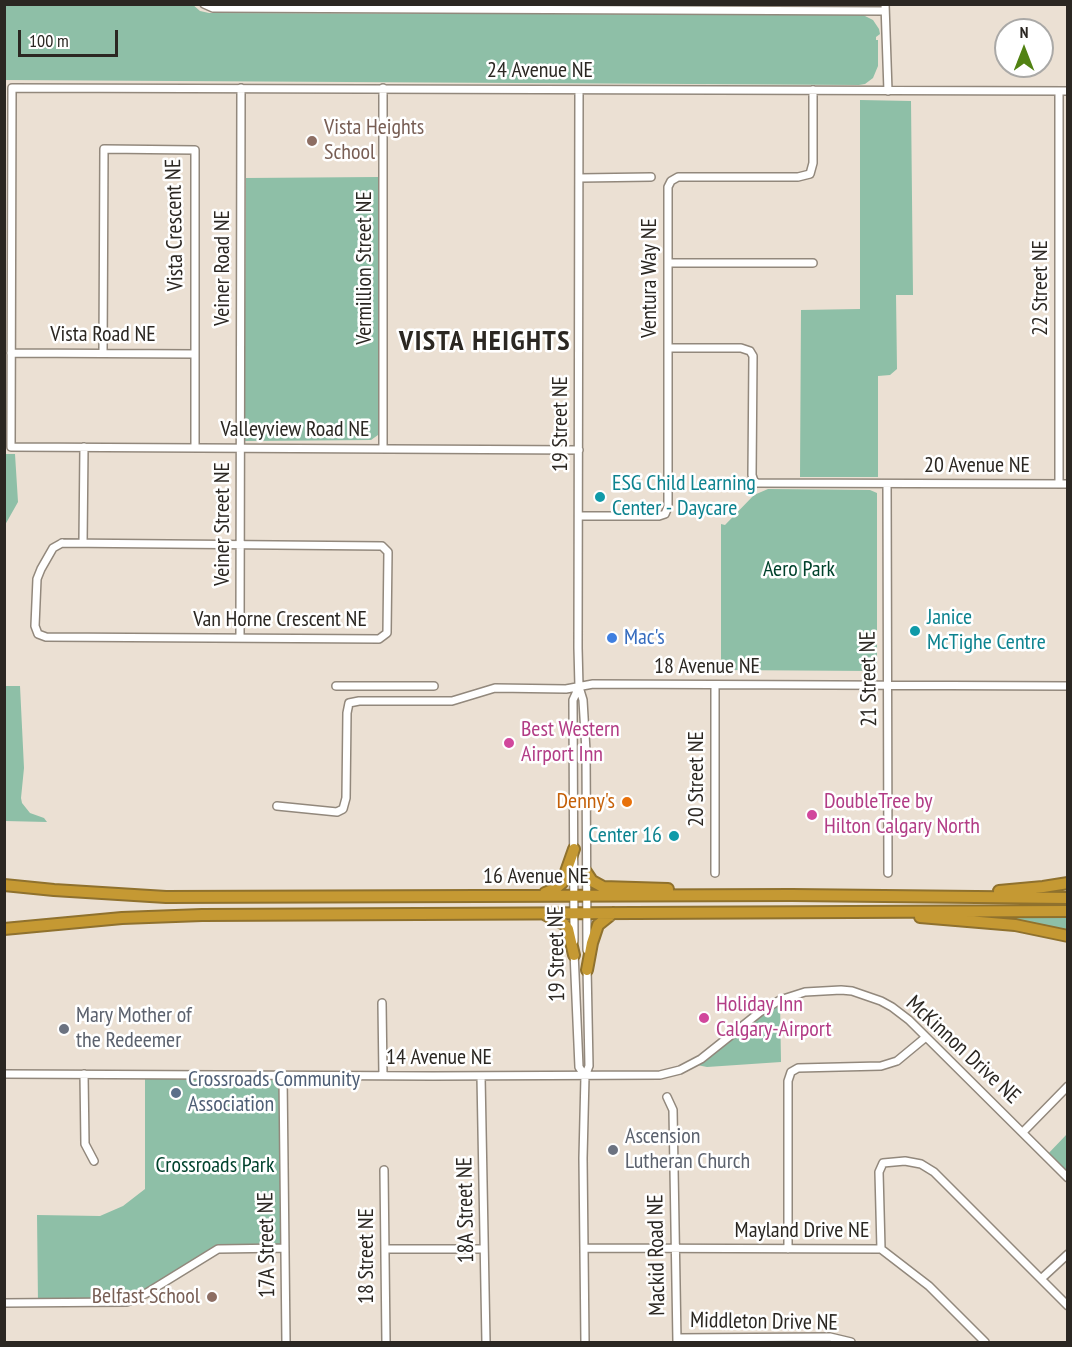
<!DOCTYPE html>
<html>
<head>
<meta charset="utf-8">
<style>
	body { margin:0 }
	#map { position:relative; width:1072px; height:1347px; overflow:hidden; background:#ebe0d3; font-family:"PT Sans Narrow",sans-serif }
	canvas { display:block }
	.frame { position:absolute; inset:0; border:6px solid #2b2722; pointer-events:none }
	.north { position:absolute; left:994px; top:18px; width:60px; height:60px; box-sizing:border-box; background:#fff; border:2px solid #aaa9a7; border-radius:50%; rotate:0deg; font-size:16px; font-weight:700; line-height:24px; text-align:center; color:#2b2722 }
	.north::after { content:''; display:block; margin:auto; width:21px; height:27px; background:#518213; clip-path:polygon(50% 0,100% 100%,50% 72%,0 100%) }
	.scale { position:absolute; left:18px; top:30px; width:100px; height:27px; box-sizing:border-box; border:3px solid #2b2722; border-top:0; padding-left:8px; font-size:18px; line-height:21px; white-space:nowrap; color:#2b2722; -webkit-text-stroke:4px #fff; paint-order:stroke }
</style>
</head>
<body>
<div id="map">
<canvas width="1072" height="1347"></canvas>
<div class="frame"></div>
<div class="north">N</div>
<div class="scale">100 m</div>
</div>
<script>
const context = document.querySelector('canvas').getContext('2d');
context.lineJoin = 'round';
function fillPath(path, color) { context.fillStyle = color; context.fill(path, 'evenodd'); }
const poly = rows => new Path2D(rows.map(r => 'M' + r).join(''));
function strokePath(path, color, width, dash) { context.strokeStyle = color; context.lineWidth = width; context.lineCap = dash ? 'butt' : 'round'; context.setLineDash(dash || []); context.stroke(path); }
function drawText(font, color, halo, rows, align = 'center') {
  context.font = font + ' "PT Sans Narrow",sans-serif'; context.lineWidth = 5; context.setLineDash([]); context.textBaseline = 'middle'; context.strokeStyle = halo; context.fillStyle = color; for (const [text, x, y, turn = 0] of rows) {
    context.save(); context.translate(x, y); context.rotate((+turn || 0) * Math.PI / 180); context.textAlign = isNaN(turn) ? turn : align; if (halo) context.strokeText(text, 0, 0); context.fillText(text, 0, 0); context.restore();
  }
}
fillPath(poly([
	[192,4,200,11,209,13,863,15,873,20,879,29,880,34,876,37,876,40,878,40,878,66,873,78,865,84,859,85,5,80,5,5],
	[860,100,911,101,913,295,896,295,897,369,890,375,878,376,878,477,800,477,801,310,860,309],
	[378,177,378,435,371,440,244,441,246,178],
	[5,443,5,454,15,454,18,502,5,525],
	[768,489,870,490,877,493,877,664,873,671,721,670,721,524,725,525,754,495],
	[5,686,20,686,24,768,21,798,22,803,30,813,44,818,47,822,5,821],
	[1067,917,1067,931,1015,921,1015,918,1018,918],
	[780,1000,781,1062,707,1067,692,1064],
	[145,1074,283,1076,285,1248,225,1248,134,1300,38,1303,37,1215,100,1216,123,1206,145,1189],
	[1067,1134,1067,1178,1046,1156]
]), '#8ebfa7');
const minor = poly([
	[204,4,213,8,885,11],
	[885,4,888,91],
	[579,90,578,648,579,687,583,700,586,751,587,950],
	[1059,91,1059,484],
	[580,178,651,177],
	[668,263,813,263],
	[668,348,741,348,750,351,753,356,752,475,754,481,757,483,1068,484],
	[11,353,195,354],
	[103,353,104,149,195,150,195,447],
	[383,448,383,88],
	[579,450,11,447,12,88,1068,91],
	[887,484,888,873],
	[579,516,659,516,665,514,668,507,668,187,671,181,678,177,798,177,810,174,813,163,813,90],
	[62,543,382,546,388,552,387,633,379,639,46,637,38,634,35,626,37,579,41,569,53,548,62,543],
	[83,543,84,447],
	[240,638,241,88],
	[715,685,715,873],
	[336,686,434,686],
	[277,806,337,812,343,809,346,798,347,713,349,703,359,701,452,701,495,688,566,689,593,684,1068,686],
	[574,941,573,700,579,687],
	[574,952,579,1067,585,1076],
	[382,1003,383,1076],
	[4,1074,433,1076,660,1075,680,1070,701,1059,760,1012,780,1000,805,992,841,990,852,991,881,1001,892,1007,909,1020,1068,1178],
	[84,1074,85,1144,94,1161],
	[283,1076,286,1342],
	[481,1076,486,1342],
	[667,1097,673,1110,677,1342],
	[1023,1132,1068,1086],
	[384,1170,386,1342],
	[584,1248,881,1249,929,1286,985,1342],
	[386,1249,484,1249],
	[788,1249,788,1081,791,1072,798,1068,881,1066,897,1061,926,1037],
	[881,1249,879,1172,883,1163,905,1161,921,1164,934,1172,1068,1306],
	[1042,1278,1068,1254],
	[4,1303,127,1302,145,1294,218,1249,285,1248],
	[677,1338,830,1337,851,1342],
	[585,1342,583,1158,585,1076,589,1066,587,967]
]);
const highway = poly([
	[586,872,592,881,603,887,668,889],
	[4,885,54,890,166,897,792,895,1068,898],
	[999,891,1043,887,1068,883],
	[545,893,555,889,562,883,574,849],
	[544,914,564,924,568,929,574,955],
	[920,917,1015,925,1068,936],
	[4,929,122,918,202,915,1068,911],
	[587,970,592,943,598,925,613,913]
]);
strokePath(minor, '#92887c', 10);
strokePath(highway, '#8f712d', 14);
strokePath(minor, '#fff', 7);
strokePath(highway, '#c59933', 10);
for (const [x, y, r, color] of [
	[312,141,6,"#8d6e63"],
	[600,497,6,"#0f9aa8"],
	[915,631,6,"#0f9aa8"],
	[612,638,6,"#3f7fe0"],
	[509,743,6,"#d1479c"],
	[627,802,6,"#e8710a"],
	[812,815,6,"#d1479c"],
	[674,836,6,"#0f9aa8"],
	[704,1018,6,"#d1479c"],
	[64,1029,6,"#6b7280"],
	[176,1093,6,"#5c6f8a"],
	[613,1150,6,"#6b7280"],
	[212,1297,6,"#8d6e63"]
]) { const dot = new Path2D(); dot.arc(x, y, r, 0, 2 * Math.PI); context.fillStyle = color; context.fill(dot); strokePath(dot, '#fff', 2); }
drawText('22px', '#2b2722', '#fff', [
	["24 Avenue NE",540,71],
	["Vista Crescent NE",175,225,-91],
	["Veiner Road NE",223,268,-90],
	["Vermillion Street NE",365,268,-90],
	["Ventura Way NE",650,278,-90],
	["22 Street NE",1041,288,-90],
	["Vista Road NE",103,335],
	["19 Street NE",561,424,-90],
	["Valleyview Road NE",295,430],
	["20 Avenue NE",977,466],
	["Veiner Street NE",223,524,-90],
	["Van Horne Crescent NE",280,620],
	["18 Avenue NE",707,667],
	["21 Street NE",869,679,-91],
	["20 Street NE",697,779,-90],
	["16 Avenue NE",536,877],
	["19 Street NE",557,954,-91],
	["McKinnon Drive NE",963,1050,43],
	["14 Avenue NE",439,1058],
	["18A Street NE",466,1210,-91],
	["Mayland Drive NE",802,1231],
	["17A Street NE",267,1245,-91],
	["Mackid Road NE",657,1255,-91],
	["18 Street NE",367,1256,-90],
	["Middleton Drive NE",764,1322,1]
]);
drawText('22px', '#785e54', '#fff', [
	["Vista Heights",324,128],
	["School",324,153],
	["Belfast School",200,1297,"right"]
], 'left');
drawText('22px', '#0d838f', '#fff', [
	["ESG Child Learning",612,484],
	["Center - Daycare",612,509],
	["Janice",927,618],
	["McTighe Centre",927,643],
	["Center 16",662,836,"right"]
], 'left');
drawText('22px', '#00422c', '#fff', [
	["Aero Park",799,570],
	["Crossroads Park",215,1166]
]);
drawText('22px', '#366cbe', '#fff', [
	["Mac's",624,638]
], 'left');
drawText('22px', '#b23c85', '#fff', [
	["Best Western",521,730],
	["Airport Inn",521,755],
	["DoubleTree by",824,802],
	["Hilton Calgary North",824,827],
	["Holiday Inn",716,1005],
	["Calgary-Airport",716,1030]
], 'left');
drawText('22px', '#c56008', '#fff', [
	["Denny's",615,802]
], 'right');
drawText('22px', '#5b616d', '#fff', [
	["Mary Mother of",76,1016],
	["the Redeemer",76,1041],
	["Ascension",625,1137],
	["Lutheran Church",625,1162]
], 'left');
drawText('22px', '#4e5e75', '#fff', [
	["Crossroads Community",188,1080],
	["Association",188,1105]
], 'left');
context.letterSpacing = '1.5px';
drawText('bold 28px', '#2b2722', '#fff', [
	["VISTA HEIGHTS",485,342]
]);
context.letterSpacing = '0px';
</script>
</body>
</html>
